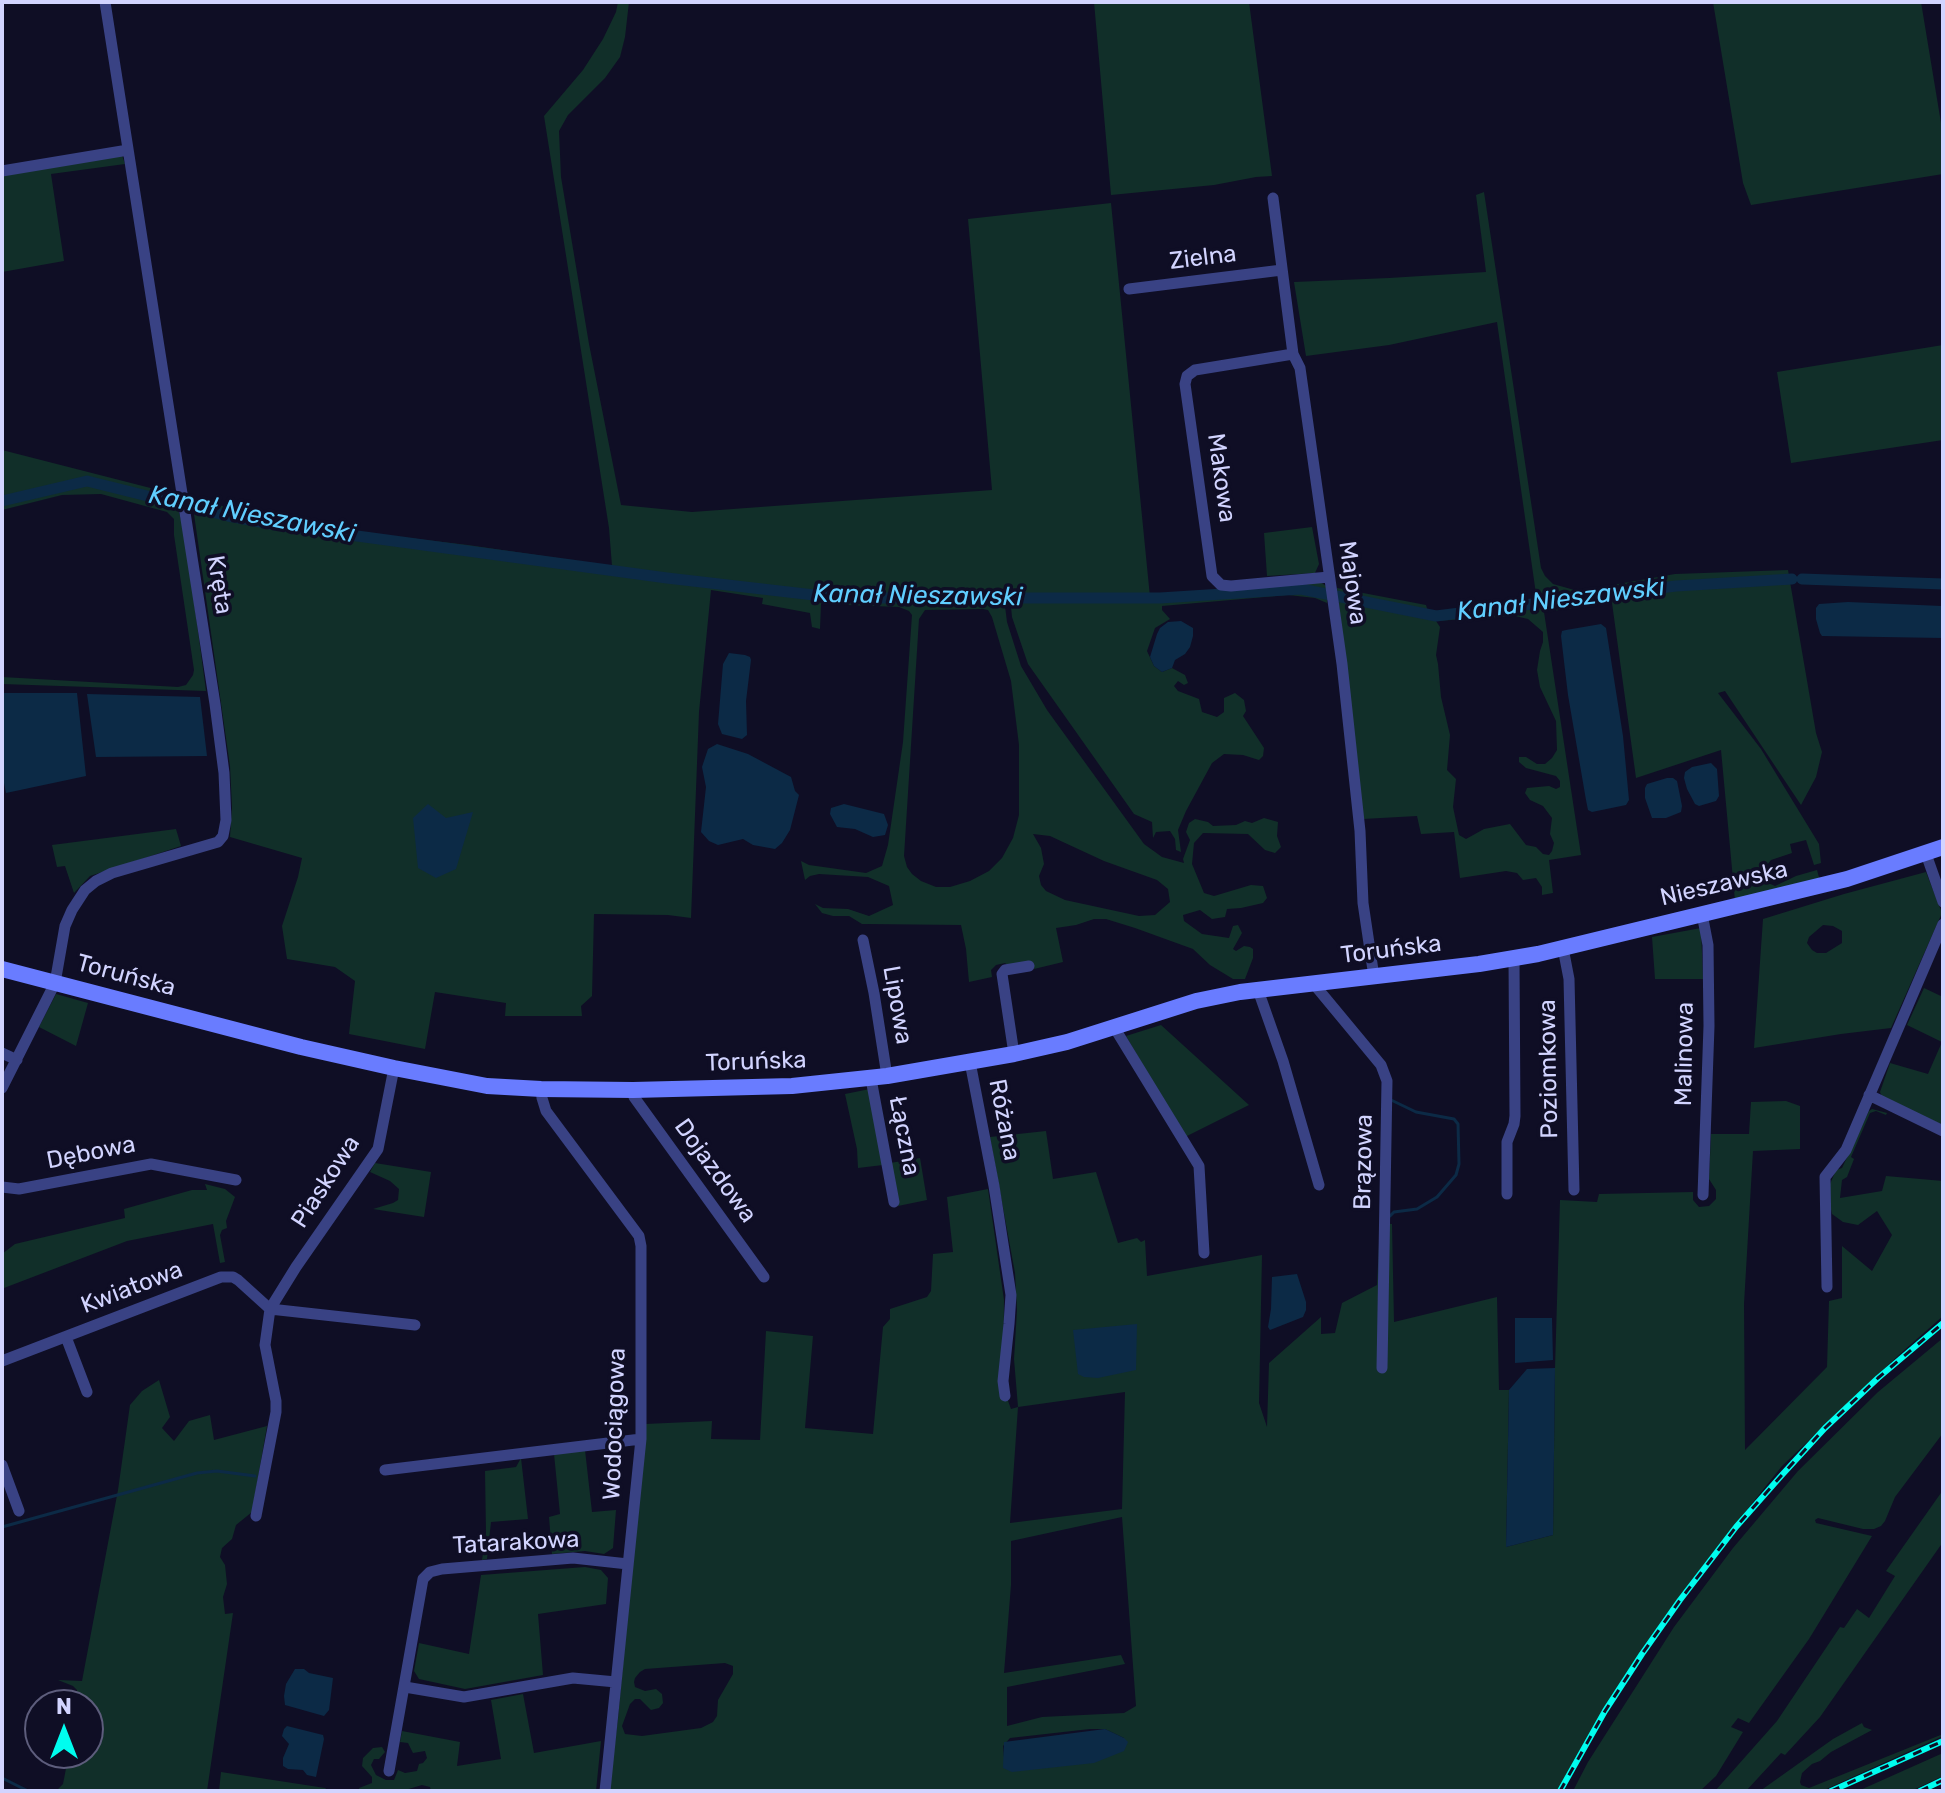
<!DOCTYPE html>
<html>
<head>
<meta charset="utf-8">
<style>
	body { margin:0 }
	#map { position:relative; width:1945px; height:1793px; overflow:hidden; background:#0f0e25; font-family:Rubik,sans-serif }
	canvas { display:block }
	.frame { position:absolute; inset:0; border:4px solid #d2d4ff; pointer-events:none }
	.north { position:absolute; left:24px; top:1689px; width:80px; height:80px; box-sizing:border-box; background:#0f0e25; border:2px solid #5d5d7c; border-radius:50%; rotate:0deg; font-size:22px; font-weight:700; line-height:32px; text-align:center; color:#d2d4ff }
	.north::after { content:''; display:block; margin:auto; width:28px; height:36px; background:#00fdef; clip-path:polygon(50% 0,100% 100%,50% 72%,0 100%) }
</style>
</head>
<body>
<div id="map">
<canvas width="1945" height="1793"></canvas>
<div class="frame"></div>
<div class="north">N</div>
</div>
<script>
const context = document.querySelector('canvas').getContext('2d');
context.lineJoin = 'round';
function fillPath(path, color) { context.fillStyle = color; context.fill(path, 'evenodd'); }
const poly = rows => new Path2D(rows.map(r => 'M' + r).join(''));
function strokePath(path, color, width, dash) { context.strokeStyle = color; context.lineWidth = width; context.lineCap = dash ? 'butt' : 'round'; context.setLineDash(dash || []); context.stroke(path); }
function drawText(font, color, halo, rows, align = 'center') {
  context.font = font + ' Rubik,sans-serif'; context.lineWidth = 7; context.setLineDash([]); context.textBaseline = 'middle'; context.strokeStyle = halo; context.fillStyle = color; for (const [text, x, y, turn = 0] of rows) {
    context.save(); context.translate(x, y); context.rotate((+turn || 0) * Math.PI / 180); context.textAlign = isNaN(turn) ? turn : align; if (halo) context.strokeText(text, 0, 0); context.fillText(text, 0, 0); context.restore();
  }
}
fillPath(poly([
	[618,2,629,2,625,37,620,57,605,78,568,115,559,131,561,177,589,344,621,505,692,512,992,490,968,219,1111,203,1150,597,1320,582,1328,587,1327,603,1315,598,1288,595,1162,606,1162,610,1170,619,1155,628,1147,651,1154,666,1162,672,1172,668,1185,675,1188,683,1184,685,1178,681,1174,686,1178,691,1199,699,1202,712,1217,717,1224,712,1224,698,1235,693,1244,700,1246,711,1243,716,1264,748,1263,756,1259,760,1243,755,1224,754,1212,763,1186,811,1178,830,1181,852,1176,850,1175,839,1170,831,1156,832,1153,838,1152,822,1134,814,1028,664,1012,617,1010,597,1004,598,1007,622,1021,666,1047,710,1144,844,1162,857,1184,863,1183,859,1190,840,1186,832,1189,823,1195,819,1208,822,1213,826,1236,825,1245,821,1252,823,1264,818,1278,822,1277,836,1281,847,1275,853,1265,850,1248,834,1203,833,1194,843,1192,864,1204,893,1214,896,1251,885,1263,886,1267,898,1263,903,1241,908,1227,909,1225,917,1212,919,1200,910,1183,915,1184,921,1202,934,1229,938,1233,926,1238,925,1242,933,1233,949,1236,951,1244,946,1250,947,1253,949,1253,958,1245,979,1233,979,1210,965,1193,949,1135,928,1106,919,1094,919,1076,925,1056,928,1063,962,1034,969,1033,963,1010,967,1005,963,996,965,991,970,992,977,969,982,966,949,961,925,867,924,862,924,849,916,833,916,822,913,815,904,823,908,848,909,869,916,893,905,889,886,868,877,819,874,810,876,805,880,801,861,809,865,866,873,882,866,888,845,903,742,912,615,909,611,899,607,821,604,820,629,812,627,810,613,762,604,763,598,711,590,699,712,691,918,668,915,594,914,592,996,581,1006,582,1016,505,1016,506,1003,435,992,425,1049,349,1034,355,981,335,967,287,959,282,926,298,877,302,858,230,837,232,807,230,766,194,514,194,498,284,523,468,545,612,566,609,528,544,116,583,70,603,39,616,12],
	[983,609,988,610,992,617,1011,681,1019,745,1019,815,1013,838,1002,858,989,871,970,881,950,887,936,887,921,881,912,874,907,867,904,856,919,619,925,610],
	[1033,834,1050,836,1104,861,1157,880,1168,889,1170,902,1155,915,1139,916,1065,900,1046,891,1041,885,1039,876,1044,864,1041,848],
	[1094,2,1249,2,1272,176,1256,177,1214,185,1111,195],
	[1713,2,1921,2,1943,135,1943,174,1751,205,1743,183],
	[122,155,125,164,51,174,64,261,2,272,2,176],
	[1484,192,1541,568,1545,576,1553,584,1578,591,1675,574,1788,570,1816,733,1822,752,1816,777,1801,805,1725,691,1718,693,1761,749,1819,844,1821,863,1814,865,1806,840,1790,844,1792,853,1771,860,1763,870,1766,882,1775,886,1796,876,1817,870,1820,881,1735,901,1721,750,1636,778,1612,603,1544,612,1581,855,1549,860,1553,893,1542,895,1542,887,1536,878,1523,880,1517,873,1506,871,1460,878,1454,832,1421,834,1417,816,1363,819,1337,588,1426,605,1428,612,1537,601,1497,322,1389,345,1306,356,1294,282,1389,278,1486,272,1476,195],
	[1515,616,1528,619,1543,632,1543,642,1540,651,1537,670,1540,687,1556,721,1557,750,1552,758,1545,764,1537,764,1526,757,1519,757,1519,762,1526,768,1556,776,1560,781,1560,787,1556,789,1549,786,1527,788,1525,793,1530,800,1543,806,1552,818,1550,834,1554,843,1552,851,1549,855,1543,854,1536,847,1526,845,1510,824,1484,829,1466,839,1459,835,1453,807,1456,779,1447,770,1450,735,1441,697,1438,664,1436,655,1440,627,1436,621],
	[1943,345,1943,440,1791,463,1777,372],
	[2,450,174,494,185,534,206,691,2,684,2,677,178,687,186,685,193,675,194,670,174,535,174,519,167,512,101,494,62,495,2,510],
	[1312,527,1319,564,1315,573,1267,576,1264,533],
	[176,829,181,846,90,876,74,893,65,866,57,867,52,845],
	[1926,872,1942,913,1891,1028,1841,1034,1754,1048,1763,919,1844,894],
	[1823,925,1833,926,1842,931,1842,943,1826,953,1817,953,1812,950,1807,943,1809,937],
	[1701,928,1703,979,1655,979,1652,937],
	[1924,988,1943,997,1943,1125,1883,1099,1880,1092,1890,1063,1928,1074,1942,1042,1907,1025],
	[56,994,88,1003,76,1046,39,1027],
	[1161,1025,1249,1105,1185,1137,1126,1036],
	[870,1089,883,1165,858,1168,857,1149,845,1094],
	[1786,1101,1800,1106,1800,1149,1753,1151,1744,1304,1745,1450,1827,1367,1829,1301,1842,1298,1842,1246,1872,1271,1892,1235,1877,1211,1858,1225,1843,1222,1832,1214,1827,1191,1836,1170,1842,1168,1869,1111,1872,1109,1887,1113,1886,1115,1876,1111,1870,1113,1851,1157,1854,1159,1847,1177,1842,1180,1840,1198,1882,1191,1886,1176,1943,1181,1943,1316,1901,1353,1782,1466,1710,1556,1654,1633,1604,1709,1559,1791,609,1791,618,1718,645,1424,712,1421,711,1439,760,1440,766,1331,813,1336,805,1428,873,1434,883,1327,890,1319,890,1309,927,1297,931,1291,933,1254,953,1252,947,1197,988,1189,1004,1300,1003,1398,1007,1398,1011,1409,1018,1407,1014,1359,1017,1310,1015,1273,990,1137,1046,1131,1053,1179,1096,1172,1118,1243,1137,1238,1141,1242,1145,1240,1147,1276,1262,1255,1259,1403,1267,1427,1269,1363,1321,1317,1321,1334,1335,1333,1342,1303,1377,1285,1380,1223,1392,1224,1394,1322,1497,1297,1499,1390,1509,1390,1506,1547,1553,1535,1555,1368,1560,1200,1597,1202,1599,1194,1693,1192,1693,1200,1699,1207,1709,1206,1716,1199,1716,1190,1709,1179,1711,1134,1749,1134,1751,1102],
	[1125,1392,1122,1509,1010,1523,1018,1407],
	[1122,1517,1136,1706,1124,1713,1042,1717,1007,1726,1007,1687,1125,1664,1121,1655,1004,1673,1011,1585,1011,1541],
	[725,1663,733,1666,733,1674,718,1700,717,1716,713,1722,701,1728,642,1736,625,1734,622,1726,630,1704,635,1699,640,1699,651,1710,659,1708,663,1703,662,1694,656,1689,645,1691,635,1687,634,1682,635,1678,640,1672,645,1669],
	[1090,1729,1105,1729,1124,1738,1005,1768,1003,1746,1010,1738],
	[920,1158,927,1200,898,1206,890,1163],
	[375,1163,431,1172,424,1217,373,1209,393,1203,398,1200,399,1189,390,1181,370,1172],
	[205,1184,225,1189,235,1197,226,1221,227,1228,222,1230,220,1235,225,1262,220,1263,213,1224,127,1241,4,1288,2,1283,2,1254,15,1244,125,1218,124,1209,192,1190,207,1190],
	[1943,1338,1943,1433,1895,1497,1885,1521,1881,1526,1874,1529,1863,1529,1818,1518,1815,1520,1816,1523,1872,1536,1809,1639,1749,1723,1738,1718,1731,1727,1743,1732,1716,1776,1700,1791,1573,1791,1588,1762,1674,1627,1733,1548,1798,1471,1878,1392],
	[159,1380,170,1417,162,1428,174,1441,189,1421,210,1415,214,1440,267,1426,252,1512,236,1525,232,1539,222,1548,220,1557,225,1565,227,1584,223,1597,225,1614,233,1613,207,1791,56,1791,63,1784,69,1753,88,1753,88,1705,76,1705,77,1690,73,1686,58,1680,82,1681,118,1490,130,1405,142,1391],
	[585,1450,592,1512,616,1510,613,1548,604,1554,585,1551,552,1554,549,1517,560,1514,554,1454],
	[521,1458,528,1519,491,1522,487,1559,482,1560,486,1533,485,1471,516,1467],
	[1943,1490,1943,1542,1820,1717,1785,1755,1781,1753,1746,1791,1715,1791,1777,1721,1840,1627,1844,1628,1857,1609,1869,1618,1895,1576,1886,1571],
	[585,1567,601,1570,608,1578,606,1604,538,1614,543,1675,465,1689,419,1679,414,1671,419,1643,469,1654,481,1575],
	[523,1694,534,1753,601,1741,596,1791,477,1791,467,1789,466,1791,431,1791,430,1787,422,1785,402,1791,360,1791,359,1788,372,1783,372,1777,362,1766,363,1758,373,1748,382,1747,385,1752,379,1759,374,1759,371,1765,376,1775,386,1780,394,1780,398,1770,405,1773,417,1771,419,1764,423,1763,427,1758,425,1751,413,1753,408,1743,400,1742,402,1731,460,1742,457,1766,501,1759,491,1700],
	[1862,1723,1864,1727,1872,1730,1831,1752,1820,1761,1812,1764,1802,1773,1800,1782,1801,1785,1809,1788,1943,1734,1943,1736,1822,1791,1760,1791,1833,1739],
	[1943,1753,1943,1776,1911,1791,1858,1791],
	[221,1772,325,1788,329,1791,219,1791]
]), '#112f29');
fillPath(poly([
	[1848,602,1942,606,1943,638,1822,636,1820,633,1816,619,1816,608,1819,604],
	[1181,621,1193,628,1193,636,1190,647,1185,654,1175,660,1172,668,1162,672,1154,666,1150,657,1157,634,1160,628,1168,622],
	[1601,624,1606,628,1623,736,1629,800,1626,805,1592,812,1588,810,1586,800,1568,695,1561,636,1562,631,1566,630],
	[729,653,745,655,750,657,751,660,746,701,747,735,742,739,722,734,718,724,723,664],
	[2,693,77,693,86,776,6,793,2,773],
	[87,694,200,697,207,756,96,757],
	[717,744,748,754,791,777,795,791,799,795,790,830,782,843,775,849,753,845,743,839,718,845,709,841,701,832,706,787,702,767,708,749],
	[1711,763,1717,769,1719,796,1716,801,1699,806,1695,804,1687,789,1684,778,1685,772,1692,767],
	[1667,778,1673,778,1677,781,1682,806,1681,812,1666,818,1652,818,1645,798,1645,788,1647,784],
	[428,804,446,818,473,812,456,869,436,878,418,868,413,818],
	[844,804,884,814,888,825,885,835,873,837,855,829,837,827,830,814,831,808],
	[1297,1274,1306,1302,1306,1310,1303,1317,1270,1330,1268,1327,1271,1309,1272,1277],
	[1515,1318,1552,1318,1553,1360,1515,1363],
	[1137,1324,1136,1370,1098,1378,1084,1377,1078,1374,1073,1330],
	[1555,1368,1553,1535,1506,1547,1509,1390,1527,1369],
	[295,1669,304,1669,309,1673,333,1678,329,1710,324,1716,285,1705,284,1696,286,1684],
	[287,1726,323,1735,324,1739,316,1777,307,1775,303,1770,288,1769,283,1766,283,1758,289,1744,282,1736,284,1729],
	[1105,1729,1124,1738,1128,1742,1124,1751,1094,1763,1012,1772,1003,1768,1004,1742]
]), '#0c2a46');
strokePath(poly([
	[1389,1099,1416,1112,1454,1119,1458,1124,1459,1164,1456,1175,1437,1197,1417,1209,1394,1212,1390,1216],
	[2,1527,197,1473,217,1471,255,1476],
	[2,1778,28,1791]
]), '#0c2a46', 3);
strokePath(poly([
	[2,501,87,481,228,516,276,525,667,578,840,598,1160,598,1301,589,1436,616,1676,586,1792,579],
	[1802,579,1943,584]
]), '#0c2a46', 11);
strokePath(poly([
	[2,171,128,150],
	[1273,198,1293,354,1300,368,1342,664,1360,831,1363,903,1374,977],
	[1129,289,1282,270],
	[1293,354,1195,370,1187,376,1185,384,1212,576,1221,585,1231,586,1329,577],
	[1926,854,1943,902],
	[1702,914,1708,945,1709,1026,1703,1195],
	[863,940,874,993,887,1076],
	[1563,948,1569,979,1574,1190],
	[1313,983,1381,1065,1387,1081,1382,1368],
	[1258,990,1283,1061,1319,1185],
	[1114,1027,1199,1166,1204,1253],
	[2,1053,17,1060],
	[1014,1054,1002,974,1005,970,1029,966],
	[970,1062,994,1186,1011,1295,1009,1324,1003,1381,1005,1396],
	[871,1079,894,1202],
	[2,1088,55,983,65,926,72,910,85,890,96,881,112,873,218,842,223,836,226,820,224,773,215,704,105,2],
	[541,1089,542,1098,546,1111,639,1236,641,1246,641,1439,605,1791],
	[633,1090,634,1097,764,1277],
	[1869,1095,1943,1131],
	[2,1187,19,1189,151,1164,236,1180],
	[1507,1194,1507,1142,1514,1124,1515,1116,1514,959],
	[1827,1287,1825,1177,1846,1150,1943,924],
	[270,1309,415,1325],
	[66,1337,87,1392],
	[2,1361,221,1277,233,1277,238,1280,270,1309],
	[2,1465,19,1511],
	[385,1470,641,1439],
	[256,1516,276,1412,276,1401,265,1345,270,1309,296,1267,378,1149,394,1068],
	[405,1687,464,1697,573,1678,616,1682],
	[389,1771,423,1579,430,1572,442,1569,573,1558,628,1564]
]), '#394284', 11);
strokePath(poly([
	[2,969,301,1047,394,1068,487,1086,541,1089,633,1090,792,1086,887,1076,1014,1054,1067,1042,1196,1001,1240,992,1479,964,1538,954,1847,879,1943,847]
]), '#697cff', 16);
const rail = poly([
	[1560,1791,1605,1711,1642,1654,1680,1600,1736,1527,1781,1476,1825,1428,1878,1378,1943,1323],
	[1831,1791,1943,1741],
	[1920,1791,1943,1780]
]);
strokePath(rail, '#00fdef', 6);
strokePath(rail, '#0f0e25', 3, [9]);
drawText('24px', '#d2d4ff', '#0f0e25', [
	["Zielna",1203,258,-7],
	["Makowa",1221,478,82],
	["Majowa",1352,583,82],
	["Kręta",219,585,81],
	["Nieszawska",1724,884,-13],
	["Toruńska",1391,950,-7],
	["Toruńska",126,976,15],
	["Lipowa",897,1005,80],
	["Malinowa",1685,1054,-89],
	["Toruńska",756,1062,-2],
	["Poziomkowa",1549,1069,-91],
	["Różana",1004,1120,79],
	["Łączna",904,1136,79],
	["Dębowa",91,1153,-11],
	["Brązowa",1364,1162,-89],
	["Dojazdowa",715,1171,54],
	["Piaskowa",326,1182,-57],
	["Kwiatowa",132,1288,-21],
	["Wodociągowa",615,1424,-88],
	["Tatarakowa",516,1543,-3]
]);
drawText('italic 26px', '#60ceff', '#0f0e25', [
	["Kanał Nieszawski",252,515,11],
	["Kanał Nieszawski",918,596,1],
	["Kanał Nieszawski",1561,600,-7]
]);
</script>
</body>
</html>
